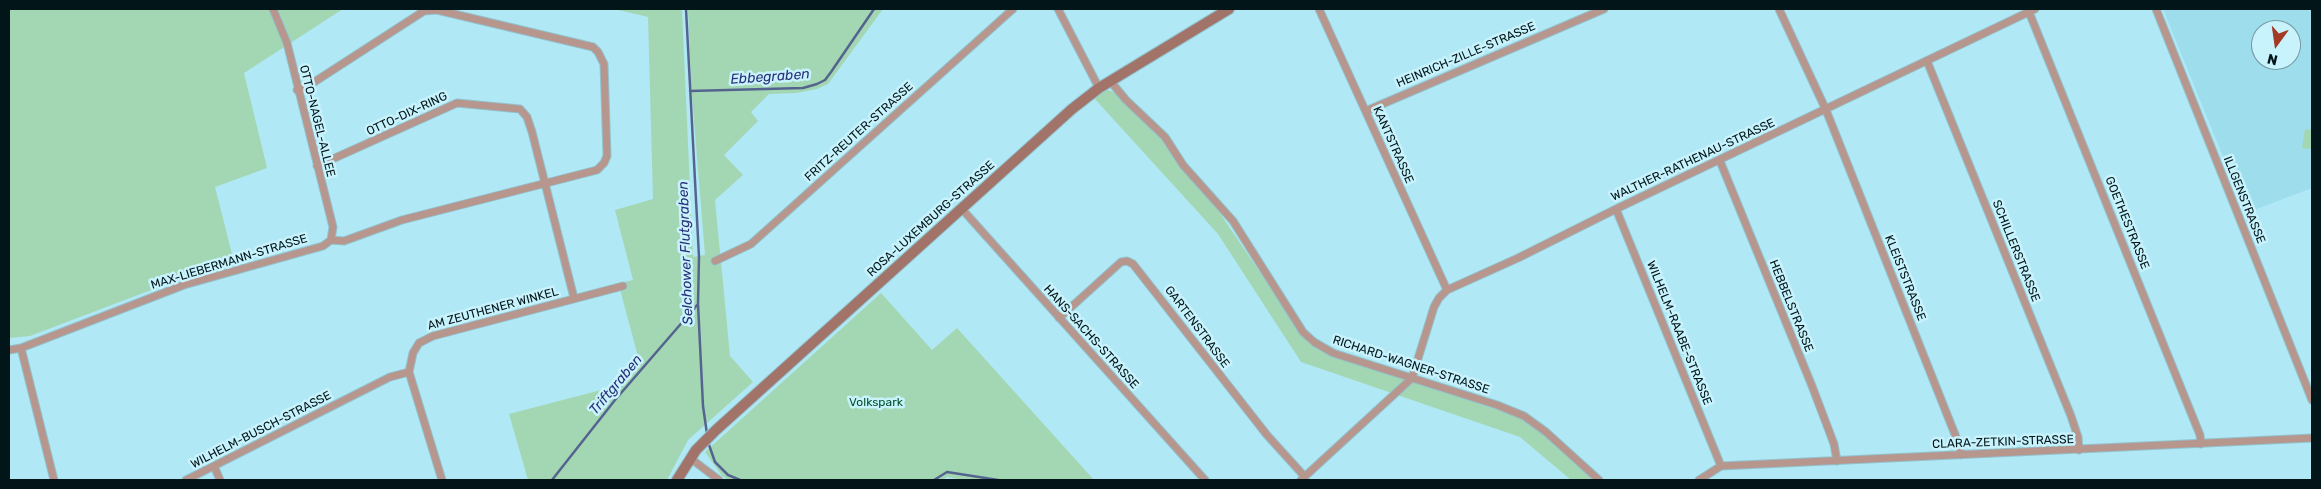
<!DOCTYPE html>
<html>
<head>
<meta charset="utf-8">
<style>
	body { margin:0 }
	#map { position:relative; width:2321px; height:489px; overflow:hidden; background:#b1e8f5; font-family:Rubik,sans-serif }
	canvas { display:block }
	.frame { position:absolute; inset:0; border:10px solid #021519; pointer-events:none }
	.north { position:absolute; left:2251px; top:20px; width:50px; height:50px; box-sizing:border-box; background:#c8f3fd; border:1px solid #799aa2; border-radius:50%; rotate:194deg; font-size:14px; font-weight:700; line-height:20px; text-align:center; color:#021519 }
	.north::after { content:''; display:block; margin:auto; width:18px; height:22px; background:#a33a23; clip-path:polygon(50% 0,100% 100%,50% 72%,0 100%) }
</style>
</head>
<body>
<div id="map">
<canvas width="2321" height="489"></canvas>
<div class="frame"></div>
<div class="north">N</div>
</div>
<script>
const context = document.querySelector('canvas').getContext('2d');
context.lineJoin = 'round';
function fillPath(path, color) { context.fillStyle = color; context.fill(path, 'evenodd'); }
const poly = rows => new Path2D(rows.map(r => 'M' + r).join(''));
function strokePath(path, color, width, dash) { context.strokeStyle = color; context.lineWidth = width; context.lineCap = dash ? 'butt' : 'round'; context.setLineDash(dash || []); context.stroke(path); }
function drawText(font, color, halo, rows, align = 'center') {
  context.font = font + ' Rubik,sans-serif'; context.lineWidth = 5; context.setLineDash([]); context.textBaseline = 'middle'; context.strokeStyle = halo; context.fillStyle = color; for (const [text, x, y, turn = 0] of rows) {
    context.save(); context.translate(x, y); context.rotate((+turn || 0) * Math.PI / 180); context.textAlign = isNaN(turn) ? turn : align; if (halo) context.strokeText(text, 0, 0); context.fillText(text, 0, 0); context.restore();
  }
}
fillPath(poly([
	[2163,9,2312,9,2312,188,2246,213],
	[2261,30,2291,30,2291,60,2261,60]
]), '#9dddec');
fillPath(poly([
	[9,9,343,9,244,73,267,168,215,187,234,262,180,279,30,336,9,338],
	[614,9,682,9,693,257,705,255,691,84,688,9,883,9,828,84,817,89,796,93,769,94,751,112,758,121,724,155,743,175,715,200,730,356,753,382,688,440,667,480,528,480,509,414,624,384,640,364,621,293,620,283,633,280,615,210,653,199,648,17],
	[1107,90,1114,92,1155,131,1215,206,1308,343,1335,357,1505,412,1521,419,1539,431,1594,480,1571,480,1520,437,1301,362,1218,234,1093,97],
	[2305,129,2312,130,2312,149,2302,148],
	[881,293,932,350,957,328,1094,480,963,480,947,477,942,480,728,480,722,476,705,452]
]), '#a3d7b3');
strokePath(poly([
	[686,9,699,257,698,304,703,406,707,434],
	[690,91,803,88,817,84,825,80,831,72,874,9],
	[708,442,715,462,728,475,740,480],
	[552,480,615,400,698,304],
	[934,480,947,472,998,480]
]), '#55648f', 2.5);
const street = poly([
	[273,9,287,43,333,227,331,240],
	[1058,9,1099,88],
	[1319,9,1447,290],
	[1779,9,1826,110,1960,447,1961,455],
	[2156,9,2312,400],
	[2029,12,2200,435,2201,444],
	[1927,61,2071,416,2078,437,2079,450],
	[1111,82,1126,100,1165,137,1183,165,1233,221,1303,332,1314,342,1333,353,1497,405,1524,416,1546,432,1599,480],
	[1366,111,1604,9],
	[1720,161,1812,386,1834,444,1837,461],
	[317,166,457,103,520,109,527,117,532,132,574,298],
	[961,208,1205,480],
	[1616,209,1721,466],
	[715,261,751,244,1013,9],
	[1059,318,1121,262,1127,261,1133,264,1267,435,1305,477],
	[21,348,54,480],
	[9,350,21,348,184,285,323,246,331,240,344,241,402,220,597,170,604,163,607,156,604,64,598,52,593,47,437,10,424,11,305,88,297,90],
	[1412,378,1434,307,1439,298,1447,290,1518,258,1616,209,2035,9],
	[690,458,719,480],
	[214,466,220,480],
	[186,480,390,377,409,372],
	[442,480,409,372,413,353,419,343,433,336,623,286],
	[1301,480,1412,378],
	[1699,480,1721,466,2312,438]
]);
const secondary = poly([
	[677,480,696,450,716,430,1072,109,1099,88,1229,9]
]);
strokePath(street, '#92c2cd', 9);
strokePath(secondary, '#92c2cd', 12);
strokePath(street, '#b7968e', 7);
strokePath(secondary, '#a27368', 10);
drawText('12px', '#021519', '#c8f3fd', [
	["HEINRICH-ZILLE-STRASSE",1466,55,-23],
	["OTTO-DIX-RING",407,114,-25],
	["OTTO-NAGEL-ALLEE",317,121,76],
	["FRITZ-REUTER-STRASSE",859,132,-42],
	["KANTSTRASSE",1393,145,66],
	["WALTHER-RATHENAU-STRASSE",1693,160,-25],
	["ILLGENSTRASSE",2244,200,68],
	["ROSA-LUXEMBURG-STRASSE",931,219,-42],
	["GOETHESTRASSE",2127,223,68],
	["SCHILLERSTRASSE",2016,251,68],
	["MAX-LIEBERMANN-STRASSE",229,262,-17],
	["KLEISTSTRASSE",1905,278,68],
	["HEBBELSTRASSE",1791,306,68],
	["AM ZEUTHENER WINKEL",493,309,-15],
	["GARTENSTRASSE",1197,327,53],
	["WILHELM-RAABE-STRASSE",1679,333,68],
	["HANS-SACHS-STRASSE",1091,337,48],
	["RICHARD-WAGNER-STRASSE",1411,365,18],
	["WILHELM-BUSCH-STRASSE",261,430,-27],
	["CLARA-ZETKIN-STRASSE",2003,442,-2]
]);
drawText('12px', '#005129', '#c8f3fd', [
	["Volkspark",876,403]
]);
drawText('italic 14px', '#293078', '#c8f3fd', [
	["Ebbegraben",770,77,-4],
	["Selchower Flutgraben",686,253,-92],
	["Triftgraben",616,385,-50]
]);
</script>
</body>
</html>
